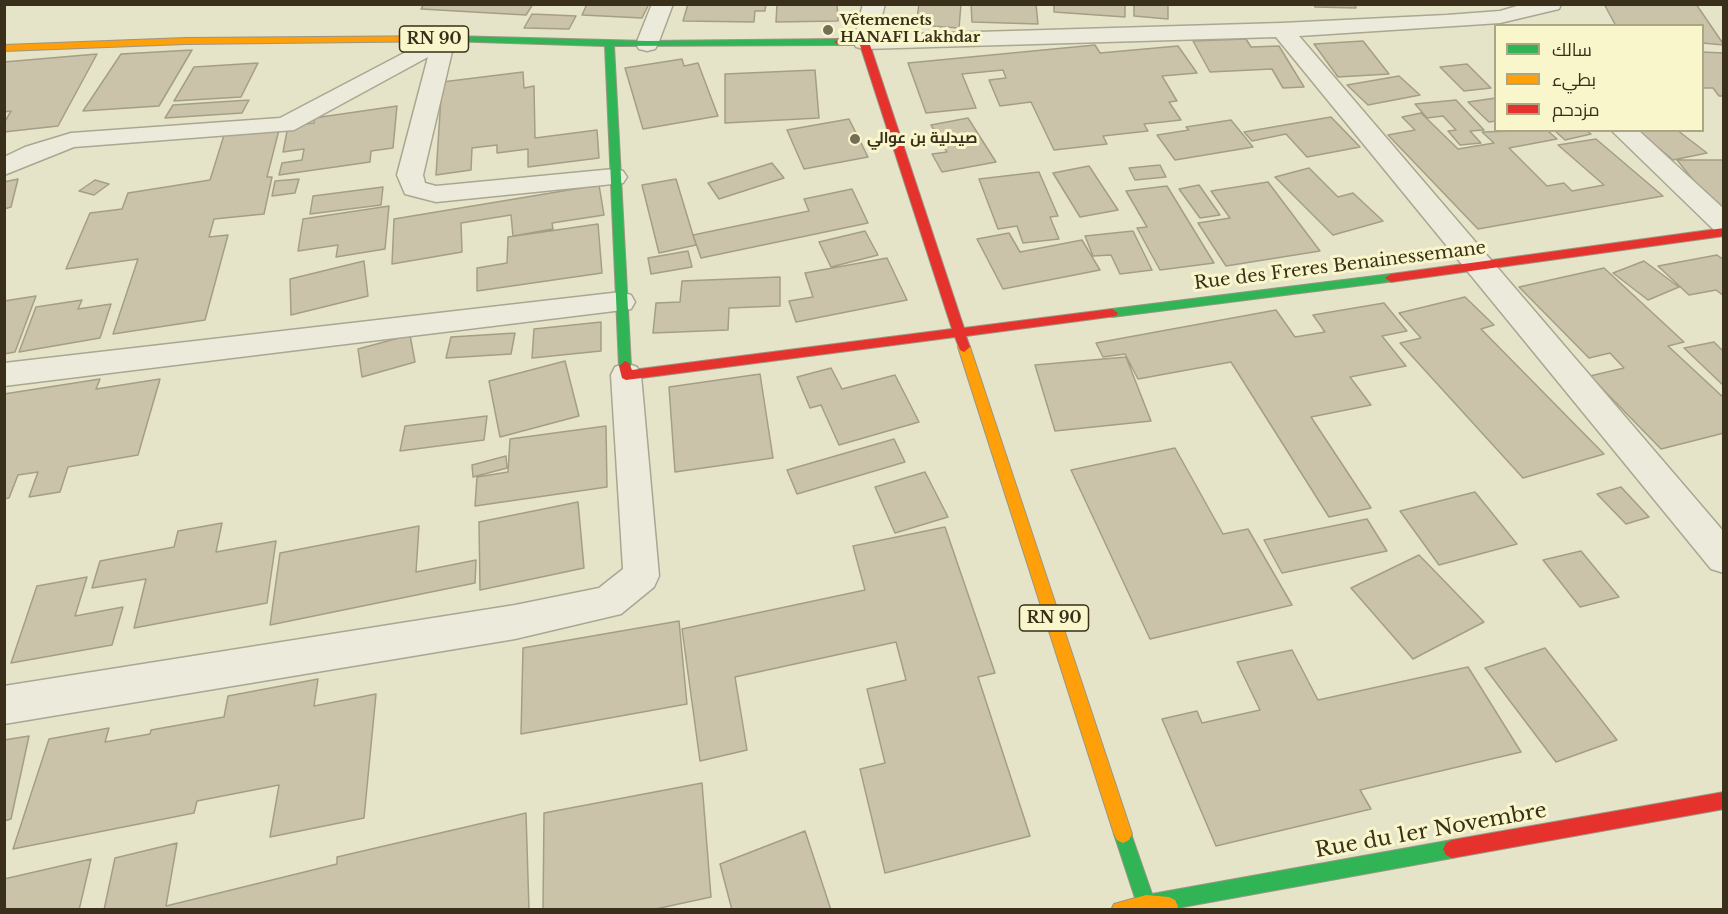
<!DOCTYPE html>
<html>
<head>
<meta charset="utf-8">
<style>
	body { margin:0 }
	#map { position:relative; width:1728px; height:914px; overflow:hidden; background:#e5e4c8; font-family:"Libre Baskerville",Cairo,serif }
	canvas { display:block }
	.frame { position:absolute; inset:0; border:6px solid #392f1a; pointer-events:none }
	.legend { position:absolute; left:1494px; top:24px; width:210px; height:108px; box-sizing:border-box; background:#f9f6cb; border:2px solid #aca684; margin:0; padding:8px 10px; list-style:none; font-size:18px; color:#392f1a }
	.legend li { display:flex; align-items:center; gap:12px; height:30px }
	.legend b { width:30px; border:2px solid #aca684 }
</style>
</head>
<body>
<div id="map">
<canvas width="1728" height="914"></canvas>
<div class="frame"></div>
<ul class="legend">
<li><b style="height:8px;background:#30b455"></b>سالك</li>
<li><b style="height:8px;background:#ff9f0a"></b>بطيء</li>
<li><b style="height:8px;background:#e5322d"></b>مزدحم</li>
</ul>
</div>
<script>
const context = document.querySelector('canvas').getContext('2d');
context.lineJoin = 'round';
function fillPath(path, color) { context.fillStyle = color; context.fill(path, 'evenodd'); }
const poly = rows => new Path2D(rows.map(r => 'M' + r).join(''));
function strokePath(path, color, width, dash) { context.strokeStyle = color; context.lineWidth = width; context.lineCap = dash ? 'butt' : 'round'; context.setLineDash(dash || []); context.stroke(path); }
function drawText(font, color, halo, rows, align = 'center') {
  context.font = font + ' "Libre Baskerville",Cairo,serif'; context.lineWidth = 6; context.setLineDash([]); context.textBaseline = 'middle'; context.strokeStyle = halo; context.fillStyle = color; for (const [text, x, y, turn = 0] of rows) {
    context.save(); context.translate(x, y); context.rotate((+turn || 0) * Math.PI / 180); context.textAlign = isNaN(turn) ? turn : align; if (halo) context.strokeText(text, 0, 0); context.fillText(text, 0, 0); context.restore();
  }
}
const building = poly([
	[424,4,533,4,526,15,421,9,424,4],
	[587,4,649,4,642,18,582,15,587,4],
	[688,4,766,4,765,11,755,11,754,22,683,21,688,4],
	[777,4,837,4,838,21,776,22,777,4],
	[919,4,961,4,959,28,916,25,919,4],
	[971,4,1036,4,1038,24,972,22,971,4],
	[1054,4,1125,4,1125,17,1054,12,1054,4],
	[1134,4,1168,4,1168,19,1134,16,1134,4],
	[1314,4,1355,4,1356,8,1315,7,1314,4],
	[1604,4,1696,4,1724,45,1702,43,1702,26,1616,26,1604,4],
	[532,14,576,16,569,29,524,28,532,14],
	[1246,39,1251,47,1279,46,1304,87,1283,88,1272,69,1210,72,1193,41,1246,39],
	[1363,41,1389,74,1338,77,1314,44,1363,41],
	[1095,45,1100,53,1178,46,1197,73,1162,76,1177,101,1169,102,1181,120,1144,124,1148,131,1103,136,1107,144,1054,150,1031,102,1000,106,989,80,1006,78,1003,70,962,74,976,108,926,113,908,63,1095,45],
	[192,50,159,106,83,111,121,54,192,50],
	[1702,52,1724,53,1724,96,1719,96,1713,88,1702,88,1702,52],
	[97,54,58,126,4,132,4,123,11,111,4,112,4,62,97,54],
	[682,59,684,66,698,63,718,116,643,129,625,68,682,59],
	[258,63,241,97,174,101,194,67,258,63],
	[1467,64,1491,88,1464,91,1440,67,1467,64],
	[815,70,819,118,725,123,725,74,815,70],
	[523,72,524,88,534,86,535,138,597,130,599,158,528,167,528,149,497,153,497,145,472,148,471,170,436,175,442,82,523,72],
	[1399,76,1420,95,1368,105,1347,85,1399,76],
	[1496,98,1496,121,1489,122,1468,102,1496,98],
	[249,100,242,113,165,118,173,105,249,100],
	[1456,100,1484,130,1470,131,1481,143,1460,145,1448,131,1456,130,1443,116,1427,118,1415,104,1456,100],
	[397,106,393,148,371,151,370,162,279,175,282,163,302,160,304,149,283,152,288,126,314,123,314,118,397,106],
	[1421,113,1458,149,1494,143,1482,132,1547,130,1557,139,1509,148,1547,186,1564,183,1572,191,1604,185,1558,145,1596,139,1663,196,1478,229,1388,135,1415,130,1402,117,1421,113],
	[1331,117,1360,147,1307,157,1286,134,1252,141,1244,132,1331,117],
	[968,118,996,162,942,172,932,154,947,152,931,125,968,118],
	[849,119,868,157,804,169,787,130,849,119],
	[1231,120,1253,147,1175,160,1157,135,1189,130,1186,127,1231,120],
	[280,126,267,177,272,177,264,214,214,219,209,237,228,235,205,320,113,334,138,259,66,269,90,213,122,209,128,193,210,180,225,132,280,126],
	[1554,130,1586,130,1591,134,1565,140,1554,130],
	[1637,130,1677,130,1707,153,1673,160,1637,130],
	[1677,160,1724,160,1724,206,1714,206,1677,160],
	[772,163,784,178,719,199,708,183,772,163],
	[1160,165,1166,177,1135,180,1129,168,1160,165],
	[1089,166,1118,210,1080,217,1053,173,1089,166],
	[1309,168,1338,197,1353,193,1383,221,1333,235,1275,177,1309,168],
	[1039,172,1058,216,1050,217,1059,239,1023,243,1017,226,998,229,979,179,1039,172],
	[18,179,11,207,4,209,4,182,18,179],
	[299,179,295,193,272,196,275,181,299,179],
	[676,179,696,245,659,253,642,185,676,179],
	[95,180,109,184,94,195,79,191,95,180],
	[1268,182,1320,251,1226,266,1198,223,1230,218,1211,191,1268,182],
	[599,185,604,215,552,223,553,229,513,236,511,215,461,223,462,252,392,264,394,219,599,185],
	[1199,185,1220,215,1200,218,1179,189,1199,185],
	[1167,186,1214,263,1160,270,1137,228,1147,227,1126,191,1167,186],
	[383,187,381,205,310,214,313,196,383,187],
	[852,189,868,223,701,258,693,235,809,211,804,199,852,189],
	[389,206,385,249,336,257,338,245,298,251,303,219,389,206],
	[598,224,602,273,477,291,477,268,507,263,508,237,598,224],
	[865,231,878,255,831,267,819,242,865,231],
	[1133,231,1152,270,1120,274,1111,255,1093,256,1085,236,1133,231],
	[1009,233,1020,252,1082,240,1100,270,1003,289,977,239,1009,233],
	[688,251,692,267,651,274,648,258,688,251],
	[1717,255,1724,260,1724,296,1716,290,1689,295,1658,266,1717,255],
	[887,258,907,300,796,322,789,301,813,297,805,273,887,258],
	[364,261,368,296,291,315,290,279,364,261],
	[1644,261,1679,287,1648,300,1613,273,1644,261],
	[1604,268,1684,342,1668,346,1724,398,1724,433,1661,449,1590,376,1624,368,1610,353,1589,358,1519,287,1604,268],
	[780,277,780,306,729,308,728,330,653,333,656,303,680,302,682,281,780,277],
	[36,296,15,352,4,354,4,301,36,296],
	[1465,297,1494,325,1481,329,1604,454,1523,478,1400,343,1421,338,1399,313,1465,297],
	[82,300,78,309,111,304,100,338,19,352,36,307,82,300],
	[1384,303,1407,331,1382,336,1406,366,1350,377,1371,405,1311,417,1371,508,1329,517,1231,362,1138,379,1125,354,1103,357,1096,343,1276,310,1295,337,1325,332,1313,315,1384,303],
	[601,322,601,351,532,358,534,329,601,322],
	[515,333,511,354,446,358,451,337,515,333],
	[410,335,415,362,362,377,358,349,410,335],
	[1714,342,1724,352,1724,386,1684,348,1714,342],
	[1126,357,1151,421,1055,431,1035,365,1126,357],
	[565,361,579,416,500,437,489,381,565,361],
	[831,368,842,389,895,375,919,422,839,445,821,405,810,408,797,377,831,368],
	[760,374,773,458,675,472,669,387,760,374],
	[100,379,96,389,160,379,138,455,68,467,60,492,29,497,38,472,18,475,9,498,4,499,4,394,100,379],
	[487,416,484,440,400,451,405,426,487,416],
	[606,426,607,487,475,506,477,477,508,472,510,439,606,426],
	[894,439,905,462,797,494,787,470,894,439],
	[1175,448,1223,534,1248,529,1292,605,1150,639,1071,470,1175,448],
	[506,456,507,468,473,477,472,465,506,456],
	[925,472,948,517,895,533,875,487,925,472],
	[1621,487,1649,517,1626,524,1597,494,1621,487],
	[1475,492,1517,544,1439,565,1400,511,1475,492],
	[578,502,584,568,480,590,479,522,578,502],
	[1367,519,1387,551,1282,573,1264,540,1367,519],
	[222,523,216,552,276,541,267,603,134,628,146,579,92,588,100,561,174,547,178,531,222,523],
	[419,526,416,572,476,560,475,583,270,625,280,553,419,526],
	[945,527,995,673,978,677,1030,836,885,873,860,769,885,763,867,689,906,680,896,642,735,677,747,750,700,761,682,629,865,590,853,546,945,527],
	[1581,551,1619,597,1580,607,1543,560,1581,551],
	[1419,555,1484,622,1413,659,1351,588,1419,555],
	[87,577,75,616,123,607,112,645,11,663,37,586,87,577],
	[679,621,687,704,521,734,523,648,679,621],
	[1545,648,1617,740,1556,762,1485,668,1545,648],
	[1292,650,1318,700,1468,667,1521,752,1360,790,1371,809,1216,846,1162,719,1197,711,1202,723,1260,710,1237,662,1292,650],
	[318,679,314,706,376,694,364,818,270,837,279,785,197,801,194,813,13,849,49,739,109,728,105,742,150,734,151,730,224,717,228,696,318,679],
	[29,736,11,819,4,821,4,740,29,736],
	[702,783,711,897,651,910,543,910,544,813,702,783],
	[526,813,529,910,104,910,115,858,177,843,166,906,337,864,337,857,526,813],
	[805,831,831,910,732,910,720,864,805,831],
	[91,859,79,910,4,910,4,879,91,859]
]);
fillPath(building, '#cac2a9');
strokePath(building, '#a59e87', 1.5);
const street = poly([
	[652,4,673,4,658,44,655,49,647,51,639,49,636,44,652,4],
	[863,4,885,4,877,35,1282,23,1447,15,1500,11,1524,4,1561,4,1559,9,1500,23,1299,36,1724,532,1724,573,1711,569,1276,37,864,49,856,47,853,42,863,4],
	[444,32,452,34,455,39,423,175,425,183,436,186,614,169,623,171,627,177,623,183,436,202,405,194,397,175,428,57,294,130,74,147,4,175,4,157,25,147,71,133,280,118,444,32],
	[1611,130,1638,130,1724,209,1724,233,1714,230,1611,130],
	[621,292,631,295,635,302,631,309,4,386,4,363,621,292],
	[626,363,637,367,641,375,659,576,654,587,621,614,515,639,4,724,4,686,515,605,599,588,623,569,611,375,615,367,626,363]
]);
const fast = poly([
	[450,36,647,41,839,39,844,42,839,45,614,46,631,366,625,371,619,366,605,46,447,41,447,37,450,36],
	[1391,274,1397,278,1395,281,1112,317,1106,313,1112,309,1391,274],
	[1123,825,1129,828,1152,894,1452,840,1458,843,1461,849,1458,855,1452,858,1166,910,1139,910,1114,834,1117,828,1123,825]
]);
const slow = poly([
	[450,36,453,37,453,41,185,44,4,51,4,45,185,38,450,36],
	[964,342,970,347,1132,834,1129,840,1123,843,1117,840,1114,834,958,347,964,342],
	[1146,895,1169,897,1175,900,1178,906,1177,910,1111,910,1114,904,1146,895]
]);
const jam = poly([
	[864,39,869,42,964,328,1112,309,1118,313,1116,316,966,336,970,347,964,352,960,350,955,337,626,380,622,378,619,366,625,361,629,363,632,370,952,329,860,45,839,45,834,42,839,39,864,39],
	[1724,228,1724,236,1391,282,1385,278,1391,274,1724,228],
	[1724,792,1724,809,1452,858,1446,855,1443,849,1446,843,1452,840,1724,792]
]);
strokePath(street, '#aaa692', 3);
strokePath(fast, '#999682', 2);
strokePath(slow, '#999682', 2);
strokePath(jam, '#999682', 2);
fillPath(street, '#ecebdb');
fillPath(fast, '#30b455');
fillPath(slow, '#ff9f0a');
fillPath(jam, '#e5322d');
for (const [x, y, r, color] of [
	[828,30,6,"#756e57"],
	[855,139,6,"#756e57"]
]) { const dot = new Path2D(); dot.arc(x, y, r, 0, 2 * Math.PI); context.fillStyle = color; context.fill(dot); strokePath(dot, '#f9f6cb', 2); }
drawText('bold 15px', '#392f1a', '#f9f6cb', [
	["Vêtemenets",840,21],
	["HANAFI Lakhdar",840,38],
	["صيدلية بن عوالي",867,139]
], 'left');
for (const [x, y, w] of [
	[434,39,69],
	[1054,618,69]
]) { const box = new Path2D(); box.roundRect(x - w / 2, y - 13, w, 26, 4.5); context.fillStyle = '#f9f6cb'; context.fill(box); strokePath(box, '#392f1a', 1.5); }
drawText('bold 16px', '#392f1a', null, [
	["RN 90",434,39],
	["RN 90",1054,618]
]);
drawText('18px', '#392f1a', '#f9f6cb', [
	["Rue des Freres Benainessemane",1340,266,-7]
]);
drawText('21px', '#392f1a', '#f9f6cb', [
	["Rue du 1er Novembre",1431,831,-10]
]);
</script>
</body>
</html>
